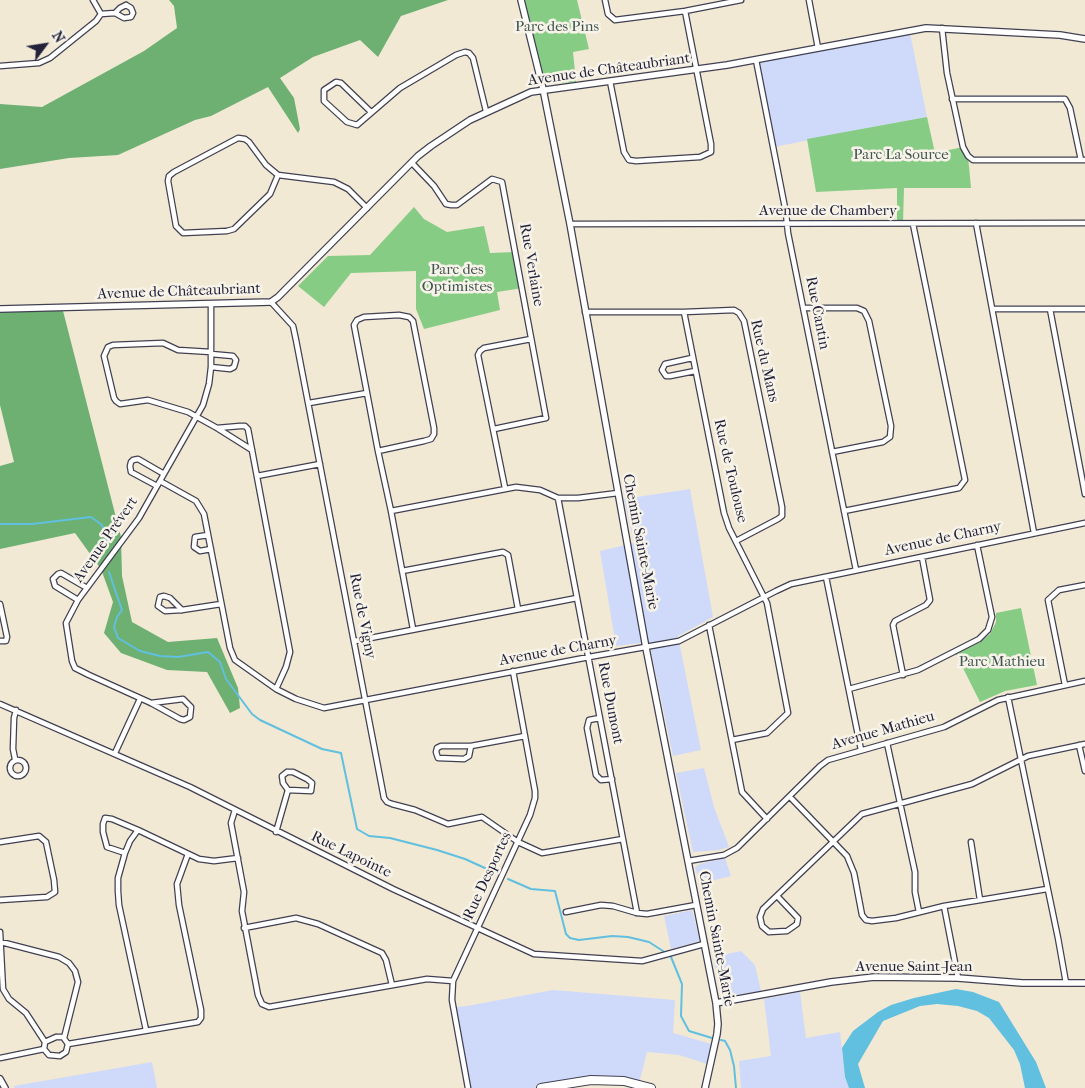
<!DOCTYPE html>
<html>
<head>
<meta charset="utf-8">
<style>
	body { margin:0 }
	#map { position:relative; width:1085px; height:1088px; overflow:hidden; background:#f1e9d4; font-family:"IM FELL French Canon",serif }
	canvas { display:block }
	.north { position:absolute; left:20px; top:20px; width:50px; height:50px; -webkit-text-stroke:4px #f7f3e8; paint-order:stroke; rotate:59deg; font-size:14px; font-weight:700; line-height:20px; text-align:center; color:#22223b }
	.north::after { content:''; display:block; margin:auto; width:18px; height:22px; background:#22223b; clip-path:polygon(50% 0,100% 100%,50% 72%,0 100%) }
</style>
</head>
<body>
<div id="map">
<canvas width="1085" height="1088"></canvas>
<div class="north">N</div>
</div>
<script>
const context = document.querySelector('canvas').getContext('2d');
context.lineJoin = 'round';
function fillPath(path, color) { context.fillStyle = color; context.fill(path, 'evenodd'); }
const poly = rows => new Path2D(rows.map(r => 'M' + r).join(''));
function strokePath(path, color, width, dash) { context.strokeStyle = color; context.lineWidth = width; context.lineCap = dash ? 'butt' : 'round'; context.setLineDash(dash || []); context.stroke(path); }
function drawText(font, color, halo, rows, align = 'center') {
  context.font = font + ' "IM FELL French Canon",serif'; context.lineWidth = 5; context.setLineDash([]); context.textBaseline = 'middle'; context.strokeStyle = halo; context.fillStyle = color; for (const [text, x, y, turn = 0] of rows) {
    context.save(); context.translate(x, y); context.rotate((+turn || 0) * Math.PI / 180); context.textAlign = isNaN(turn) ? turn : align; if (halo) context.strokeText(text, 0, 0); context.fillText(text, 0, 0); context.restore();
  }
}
fillPath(poly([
	[910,33,927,117,774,147,756,60],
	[690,489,713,617,678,636,701,750,673,756,649,642,616,646,600,551,634,543,624,499],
	[704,768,714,807,729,847,719,850,693,852,676,773],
	[725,858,731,876,700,884,695,867,700,864],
	[692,910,700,941,671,949,664,916],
	[741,951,755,965,761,991,721,997,713,957],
	[553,990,675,1000,673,1033,715,1045,710,1065,679,1055,647,1052,639,1084,618,1080,544,1088,469,1088,454,1007,467,1006],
	[800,992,806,1038,840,1032,845,1077,849,1088,741,1088,739,1061,771,1056,764,999],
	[152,1062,157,1088,15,1088,14,1086]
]), '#cfdafa');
fillPath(poly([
	[524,0,577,0,589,49,573,52,576,82,548,84,543,80],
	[927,117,935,153,963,147,968,156,971,188,904,188,903,223,897,223,897,188,816,192,807,139],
	[414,207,424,219,447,232,484,226,490,253,515,252,523,288,497,292,500,310,424,329,416,309,416,271,351,273,324,307,298,286,328,256,370,255],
	[1021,608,1037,685,1005,691,980,702,956,654,979,643,990,634,996,622,996,613]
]), '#87cc85');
fillPath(poly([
	[169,0,448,0,401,16,378,57,360,40,313,57,280,78,294,98,300,129,298,133,268,87,211,116,195,120,118,155,69,158,0,169,0,104,42,107,144,51,177,28,174,6],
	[62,307,121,537,122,576,132,622,168,642,217,638,238,688,240,708,230,713,207,672,167,670,121,653,104,633,113,602,101,569,75,533,0,549,0,466,14,462,0,405,0,310]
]), '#6db072');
fillPath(poly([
	[956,989,973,992,999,1002,1036,1062,1046,1088,1025,1088,1020,1064,1014,1050,989,1018,977,1011,958,1006,937,1004,920,1006,883,1021,858,1064,865,1088,849,1088,845,1077,842,1048,853,1031,878,1012,891,1005,914,998]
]), '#61bfdf');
strokePath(poly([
	[0,524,32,524,91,517,102,525,107,543],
	[109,572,122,610,117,617,114,627,118,638,140,651,160,656,178,657,208,652,220,662,226,679,252,714,260,720,322,749,341,753,357,829,369,836,390,838,437,850,465,859,498,874],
	[508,879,531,889,555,891,566,934,570,938,579,940,612,936,628,937,649,942,663,951],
	[671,957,682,984,681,1016,689,1031,712,1038],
	[721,1040,725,1041,730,1050,734,1066,736,1088]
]), '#61bfdf', 2);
const minor = poly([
	[605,0,608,14,615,20,685,11,741,0],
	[809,0,818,48],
	[126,5,131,8,133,13,131,17,124,18,115,13,120,8,126,5],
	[101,14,115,13],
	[942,28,947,73,963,147,968,156,973,160,1085,160],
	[756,60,786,213,788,233,856,570],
	[0,66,39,63,50,58,96,21,101,14,93,0],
	[610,81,624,152,629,160,636,161,700,157,711,152,711,144,685,11],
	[952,99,1065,99,1070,108,1081,160],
	[371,112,341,83,336,82,324,90,324,101,347,122,357,125,400,88,456,55,465,52,469,53,473,58,486,111],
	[412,163,434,186,446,204,451,205,457,205,492,179,502,182,546,418,494,429],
	[278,175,270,194,234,229,227,231,183,233,176,226,168,181,169,176,174,172,238,138,245,139,249,142,266,165,278,175,334,182,348,189,367,208],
	[976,223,1034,533],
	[570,224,1085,223],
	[271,302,293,326,296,340,384,798,387,802,392,804,415,810,448,824,482,817,518,842,542,853,623,839],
	[804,308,857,308,864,311,869,321,891,426,890,437,883,442,832,452],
	[993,309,1085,309],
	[1050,309,1085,494],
	[585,312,684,312,734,310,739,313,744,321,782,507,782,516,778,519,736,541],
	[684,312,724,513,729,528,767,603,788,713,767,733,732,740],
	[211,352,178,350,163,343,113,345,108,347,104,356,114,398,116,401,120,404,148,400,188,412,217,428,252,450],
	[692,358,665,364,662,370,666,376,670,376,695,371],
	[211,367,230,369,234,367,236,360,233,356,211,354],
	[309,403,367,393],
	[217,428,240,426,245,426,248,429,290,652,286,667,276,689],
	[378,451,424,441,431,439,434,434,434,428,413,321,409,317,399,315,364,317,357,320,354,325,367,393,378,451,391,511,413,629],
	[257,476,320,464],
	[160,481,196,501,204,514,230,648,235,660,276,689,296,699,324,708,589,657,679,641,776,591,791,584,1085,523],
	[157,486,131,472,130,466,131,462,133,460,138,459,164,474],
	[505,488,478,355,480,351,484,348,531,339],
	[558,498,637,913],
	[391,511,516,487,540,490,558,498,578,498,618,493],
	[844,511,959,488,965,480,913,224],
	[208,535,195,537,194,547,200,551,211,549],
	[402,571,503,552,508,555,518,609],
	[826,577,861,750],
	[78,600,55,586,53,579,58,574,61,573,87,588],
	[0,604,7,637,6,641,0,641],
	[182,610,170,598,164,596,160,597,158,606,165,611,182,610,221,604],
	[709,625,742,792,767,819],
	[355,641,577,598],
	[903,675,893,625,895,621,926,605,930,600,922,557],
	[1065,685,1048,600,1059,590,1085,585],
	[849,689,918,670,979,639,988,630,992,617,977,545],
	[1008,697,1058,938,1066,983],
	[151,703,183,699,191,707,190,717,184,720,180,719,151,703,89,675,75,668,72,661,66,623,78,600,139,518,203,405,209,384,211,367,211,304],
	[0,704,190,787,393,889,534,954,642,961,704,944],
	[600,718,589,720,587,728,596,775,601,780,612,779],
	[887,743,915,872,915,892,919,912],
	[1079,745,1085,771],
	[471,746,469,756,464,759,438,758,436,752,437,748,441,746,471,746,525,736],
	[115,753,140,699],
	[15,759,13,749,14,718,16,710],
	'10 768a8 8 0 1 1 16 0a8 8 0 1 1-16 0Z',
	[287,772,293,772,307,779,312,783,311,791,288,790,283,783,282,776,287,772],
	[790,797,847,856,854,873,862,915,866,920,872,921,896,918,944,906,1047,889],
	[235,810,231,823,244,892,242,911,258,995,262,1004,269,1007,427,979,453,981],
	[276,832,288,790],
	[0,842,39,836,46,842,54,880,55,892,47,897,0,900],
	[971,842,980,900],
	[125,853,107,847,103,832,103,824,105,818,112,819,138,830],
	[688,861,724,855,737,848,820,766,828,760,944,727,998,700,1085,681],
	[778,897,798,918,797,924,787,931,769,932,762,926,760,917,763,909,862,814,972,784,1028,756,1085,744],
	[944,906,958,978],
	[566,912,601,905,613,906,637,913,647,914,696,905],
	[244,928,296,918,318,924,382,953,386,960,392,985],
	[0,932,3,989,9,999,26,1013,45,1042],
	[1,942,59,957,69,963,75,971,78,982,64,1038],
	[146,1030,119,905,118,891,118,878,125,853,130,841,138,830,199,859,214,861,238,858],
	[56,1037,63,1037,68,1044,66,1052,60,1056,49,1055,44,1049,45,1042,56,1037],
	[68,1044,198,1022,201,1018,201,1010,179,905,177,884,188,854],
	[0,1058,44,1049],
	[468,1088,452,1000,453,981,530,815,535,798,535,791,513,671]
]);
const tertiary = poly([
	[521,0,543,89,570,224,646,648,716,1003,718,1024,717,1034,705,1088],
	[0,309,271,302,278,297,418,156,431,146,470,120,531,92,727,65,926,28,1060,35,1085,39],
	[716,1003,831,982,874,977,958,978,1022,983,1085,983],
	[0,1079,5,1088]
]);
const primary = poly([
	[541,1088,591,1080,624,1081,651,1088]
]);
strokePath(minor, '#414052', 7);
strokePath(tertiary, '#414052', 8);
strokePath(primary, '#414052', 10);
strokePath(minor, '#fff', 4.5);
strokePath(tertiary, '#fff', 5.5);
strokePath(primary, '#fff', 8);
drawText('15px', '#405551', '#f7f3e8', [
	["Parc des Pins",557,27],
	["Parc La Source",901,155],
	["Parc des",457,270],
	["Optimistes",457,287],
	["Parc Mathieu",1002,662]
]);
drawText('15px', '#22223b', '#f7f3e8', [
	["Avenue de Châteaubriant",609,70,-8],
	["Avenue de Chambery",828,211],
	["Rue Verlaine",531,265,80],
	["Avenue de Châteaubriant",179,292,-2],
	["Rue Cantin",817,313,79],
	["Rue du Mans",764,361,77],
	["Rue de Toulouse",730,471,77],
	["Avenue de Charny",943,539,-12],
	["Avenue Prévert",106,540,-55],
	["Chemin Sainte-Marie",640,542,79],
	["Rue de Vigny",362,616,79],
	["Avenue de Charny",558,651,-10],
	["Rue Dumont",610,703,79],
	["Avenue Mathieu",883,731,-16],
	["Rue Lapointe",351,855,26],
	["Rue Desportes",488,876,-65],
	["Chemin Sainte-Marie",716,939,79],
	["Avenue Saint-Jean",914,967]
]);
</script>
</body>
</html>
